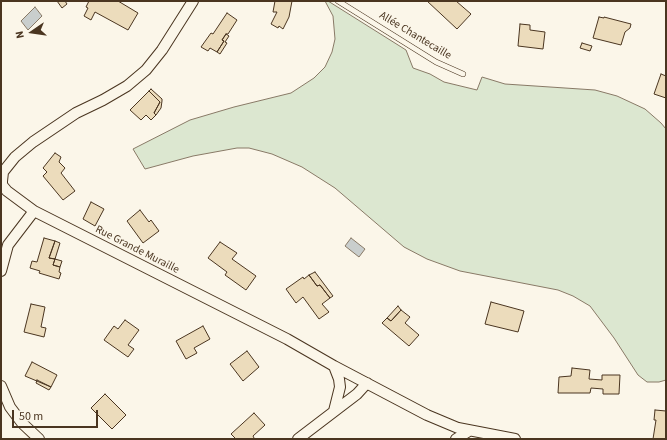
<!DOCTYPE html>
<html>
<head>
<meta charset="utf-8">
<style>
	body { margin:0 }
	#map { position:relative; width:667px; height:440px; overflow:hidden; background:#fbf6e9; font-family:"Source Sans 3",sans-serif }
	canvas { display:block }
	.frame { position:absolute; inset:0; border:2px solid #4a3520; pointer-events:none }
	.north { position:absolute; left:12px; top:12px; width:40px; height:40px; -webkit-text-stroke:3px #fbf6e9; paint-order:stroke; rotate:257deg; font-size:11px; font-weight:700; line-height:16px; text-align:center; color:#4a3520 }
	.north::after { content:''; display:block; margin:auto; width:14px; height:18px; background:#4a3520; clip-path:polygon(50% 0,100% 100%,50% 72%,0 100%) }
	.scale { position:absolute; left:12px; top:410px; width:86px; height:18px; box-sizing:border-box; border:2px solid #4a3520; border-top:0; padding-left:5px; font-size:12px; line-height:14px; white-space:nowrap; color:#4a3520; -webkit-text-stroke:3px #fbf6e9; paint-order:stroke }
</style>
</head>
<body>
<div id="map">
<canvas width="667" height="440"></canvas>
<div class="frame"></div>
<div class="north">N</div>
<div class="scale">50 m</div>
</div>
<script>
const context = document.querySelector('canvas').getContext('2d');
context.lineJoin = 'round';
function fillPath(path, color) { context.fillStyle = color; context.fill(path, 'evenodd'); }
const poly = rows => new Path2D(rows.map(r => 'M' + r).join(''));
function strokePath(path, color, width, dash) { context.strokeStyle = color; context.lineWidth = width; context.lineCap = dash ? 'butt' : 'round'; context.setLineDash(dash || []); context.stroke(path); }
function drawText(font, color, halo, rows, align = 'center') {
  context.font = font + ' "Source Sans 3",sans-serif'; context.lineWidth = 3; context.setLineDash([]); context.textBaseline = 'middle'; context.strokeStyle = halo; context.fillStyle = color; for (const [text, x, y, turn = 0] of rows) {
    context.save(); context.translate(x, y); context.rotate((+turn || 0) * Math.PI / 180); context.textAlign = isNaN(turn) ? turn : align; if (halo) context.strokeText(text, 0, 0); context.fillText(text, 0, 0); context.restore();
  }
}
const green = poly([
	[325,1,328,1,406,50,413,68,430,74,444,82,477,90,482,77,505,84,595,90,617,96,645,109,661,123,666,129,666,380,659,382,647,382,638,375,614,338,590,306,573,296,558,290,460,271,427,259,404,247,335,188,302,167,272,154,249,148,237,148,193,156,145,169,133,149,190,120,234,107,291,93,314,78,325,67,332,52,335,39,333,16,325,1]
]);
fillPath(green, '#dce7d0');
strokePath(green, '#887966', 1);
const water = poly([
	[35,7,42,16,28,30,21,21,35,7],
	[351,238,365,249,359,257,345,246,351,238]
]);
fillPath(water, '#c9cecd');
strokePath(water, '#887966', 1);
const building = poly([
	[57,1,65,1,67,4,62,8,57,1],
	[89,1,118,1,138,13,128,30,95,12,91,20,84,16,88,8,86,7,89,1],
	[275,1,292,1,289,17,283,29,279,26,278,28,271,24,277,12,273,12,275,1],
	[427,1,456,1,471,14,457,29,427,1],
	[227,13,237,20,228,34,226,34,222,40,224,41,217,52,210,48,208,51,201,47,211,33,213,34,227,13],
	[599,17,604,18,604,17,631,24,630,28,625,32,621,45,593,38,599,17],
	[520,24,530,25,530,30,545,32,543,49,518,46,520,24],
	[226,34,229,36,225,42,227,43,220,54,217,52,224,41,222,40,226,34],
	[582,43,592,46,590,51,580,48,582,43],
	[661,74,666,76,666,98,654,94,661,74],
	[151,89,162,99,162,101,161,108,156,115,154,113,160,102,149,91,151,89],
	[149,91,160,102,154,113,156,115,151,120,146,115,141,120,130,110,149,91],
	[55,153,61,157,59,162,65,168,61,173,75,191,63,200,43,176,47,172,43,168,55,153],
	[91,202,104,209,95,226,83,219,91,202],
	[140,210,149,222,151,220,159,231,143,243,127,221,140,210],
	[44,238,55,241,49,258,55,259,53,265,60,267,59,272,61,273,59,279,39,273,40,271,30,268,32,261,37,262,44,238],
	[55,241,60,243,55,259,49,258,55,241],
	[220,242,237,253,232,259,256,276,246,290,225,275,227,272,208,258,220,242],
	[55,259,62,261,60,267,53,265,55,259],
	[315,272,333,296,330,298,320,285,317,286,309,275,315,272],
	[309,275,317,286,320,285,330,298,322,304,329,312,319,319,303,297,296,303,286,289,303,277,304,279,309,275],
	[491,302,524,311,518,332,485,324,491,302],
	[31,304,45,307,41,327,46,328,44,337,24,332,31,304],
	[398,306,401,310,391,321,387,318,398,306],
	[401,310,410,317,405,323,419,335,409,346,382,323,387,318,391,321,401,310],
	[125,320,139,330,128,345,134,349,128,357,104,340,114,326,118,329,125,320],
	[203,326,210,339,194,348,197,353,186,359,176,341,203,326],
	[247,351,259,367,243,381,230,364,247,351],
	[32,362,57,375,51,387,25,376,32,362],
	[572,368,590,370,589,379,602,380,602,375,620,375,619,394,603,394,603,389,591,388,590,393,558,393,559,377,571,376,572,368],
	[37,380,51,387,49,390,36,383,37,380],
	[105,394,126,415,112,429,91,408,105,394],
	[655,410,666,411,666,439,653,439,656,420,654,420,655,410],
	[254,413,265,425,253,436,254,438,253,439,236,439,231,434,254,413]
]);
fillPath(building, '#ecdcbc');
strokePath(building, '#4a3520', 1);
const lane = poly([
	[338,1,436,62,463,74]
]);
const street = poly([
	[193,1,162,50,146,70,127,86,103,100,76,113,33,142,15,157,3,172,2,181,2,185,7,191,34,211,287,339,334,366,427,415,458,428,515,439],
	[1,271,8,245,34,211],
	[1,386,10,407,22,423,39,439],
	[334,411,340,387,339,379,334,366],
	[298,439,357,394,367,383],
	[456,439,469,431]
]);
strokePath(lane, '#4a3520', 6);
strokePath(street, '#4a3520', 12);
strokePath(lane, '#fbf6e9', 5);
strokePath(street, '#fbf6e9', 10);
drawText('11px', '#4a3520', '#fbf6e9', [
	["Allée Chantecaille",415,36,31],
	["Rue Grande Muraille",137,250,27]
]);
</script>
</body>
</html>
